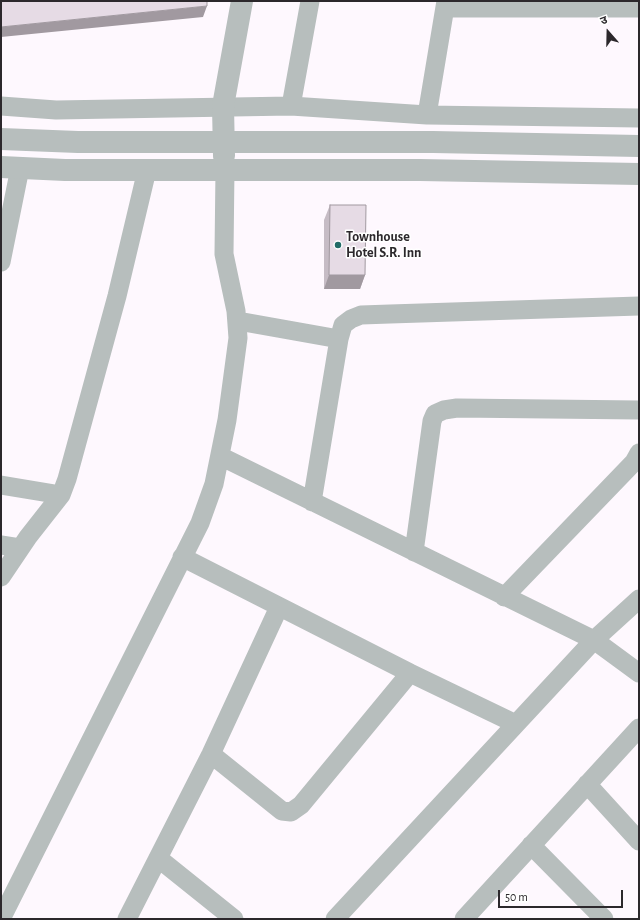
<!DOCTYPE html>
<html>
<head>
<meta charset="utf-8">
<style>
	body { margin:0 }
	#map { position:relative; width:640px; height:920px; overflow:hidden; background:#fef8fe; font-family:"Alegreya Sans","Noto Sans Devanagari",sans-serif }
	canvas { display:block }
	.frame { position:absolute; inset:0; border:2px solid #2c282c; pointer-events:none }
	.north { position:absolute; left:588px; top:12px; width:40px; height:40px; -webkit-text-stroke:3px #fff; paint-order:stroke; rotate:340deg; font-size:11px; font-weight:700; line-height:16px; text-align:center; color:#2c282c }
	.north::after { content:''; display:block; margin:auto; width:14px; height:18px; background:#2c282c; clip-path:polygon(50% 0,100% 100%,50% 72%,0 100%) }
	.scale { position:absolute; left:498px; top:890px; width:125px; height:18px; box-sizing:border-box; border:2px solid #2c282c; border-top:0; padding-left:5px; font-size:12px; line-height:14px; white-space:nowrap; color:#2c282c; -webkit-text-stroke:3px #fff; paint-order:stroke }
</style>
</head>
<body>
<div id="map">
<canvas width="640" height="920"></canvas>
<div class="frame"></div>
<div class="north">उ</div>
<div class="scale">50 m</div>
</div>
<script>
const context = document.querySelector('canvas').getContext('2d');
context.lineJoin = 'round';
const poly = rows => new Path2D(rows.map(r => 'M' + r).join(''));
function strokePath(path, color, width, dash) { context.strokeStyle = color; context.lineWidth = width; context.lineCap = dash ? 'butt' : 'round'; context.setLineDash(dash || []); context.stroke(path); }
function fillPath(path, color) { context.fillStyle = color; context.fill(path, 'evenodd'); }
function drawText(font, color, halo, rows, align = 'center') {
  context.font = font + ' "Alegreya Sans",sans-serif'; context.lineWidth = 3; context.setLineDash([]); context.textBaseline = 'middle'; context.strokeStyle = halo; context.fillStyle = color; for (const [text, x, y, turn = 0] of rows) {
    context.save(); context.translate(x, y); context.rotate((+turn || 0) * Math.PI / 180); context.textAlign = isNaN(turn) ? turn : align; if (halo) context.strokeText(text, 0, 0); context.fillText(text, 0, 0); context.restore();
  }
}
strokePath(poly([
	[445,8,639,8],
	[1,106,56,110,291,106,427,115,639,118],
	[291,106,310,1],
	[427,115,446,1],
	[1,262,20,168],
	[238,321,339,339],
	[220,456,594,640,639,673],
	[1,485,61,495],
	[312,502,339,339,343,325,351,319,361,315,390,314,639,306],
	[1,545,20,548],
	[414,552,432,421,435,414,444,410,457,408,639,410],
	[182,557,410,673,516,724],
	[1,577,28,537,61,495,67,479,117,296,147,170],
	[504,597,634,462,639,453],
	[211,754,282,811,291,812,301,805,410,673],
	[587,784,639,841],
	[531,845,604,919],
	[158,858,234,919],
	[1,919,200,523,214,484,227,420,238,338,236,311,224,254,225,169],
	[127,919,211,754,279,607],
	[335,919,594,640,639,599],
	[464,919,639,728]
]), '#b7bebd', 19);
strokePath(poly([
	[1,139,78,142,433,142,639,146],
	[224,156,223,106,242,1],
	[1,167,65,170,420,170,639,174]
]), '#b7bebd', 22);
fillPath(poly([
	[330,205,365,275,360,289,324,289,324,220]
]), '#c6bcc5');
fillPath(poly([
	[207,6,203,17,1,37,1,27],
	[329,275,365,275,360,289,324,289]
]), '#a199a0');
const building = poly([
	[1,1,207,1,207,6,1,27,1,1],
	[330,205,366,205,365,275,329,275,330,205]
]);
fillPath(building, '#e6dbe5');
strokePath(building, '#a199a0', 1);
for (const [x, y, r, color] of [
	[338,245,4,"#216b66"]
]) { const dot = new Path2D(); dot.arc(x, y, r, 0, 2 * Math.PI); context.fillStyle = color; context.fill(dot); strokePath(dot, '#fff', 1.5); }
drawText('bold 14px', '#2c282c', '#fff', [
	["Townhouse",346,237],
	["Hotel S.R. Inn",346,253]
], 'left');
</script>
</body>
</html>
